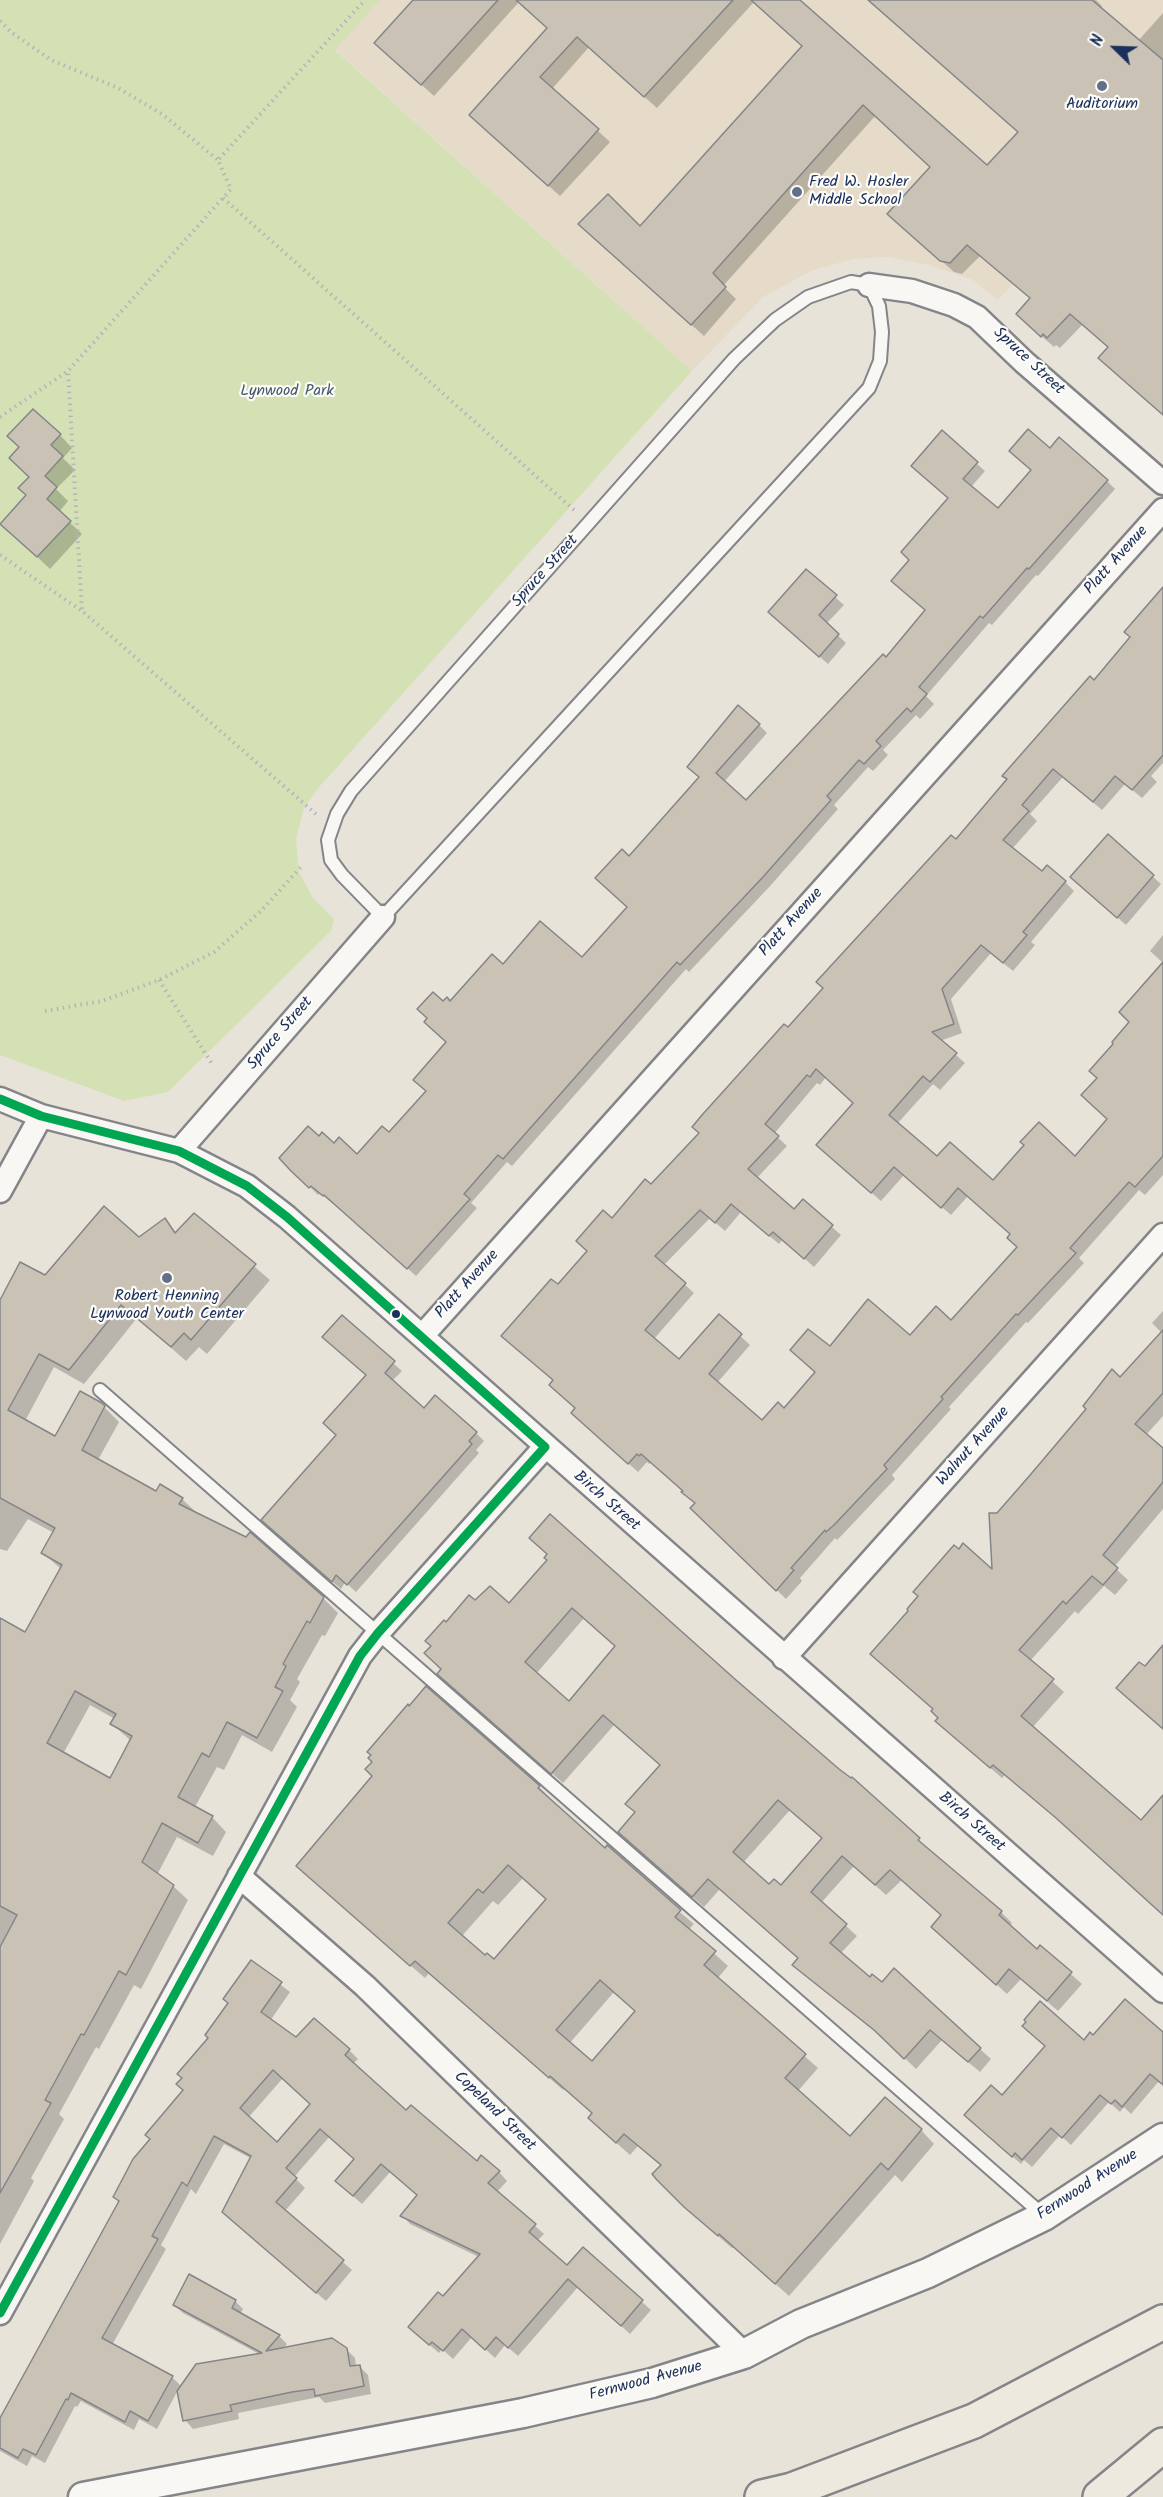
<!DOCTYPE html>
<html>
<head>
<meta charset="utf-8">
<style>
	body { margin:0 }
	#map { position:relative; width:1163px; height:2497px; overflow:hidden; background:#e8e3d9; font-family:Kalam,sans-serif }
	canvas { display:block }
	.north { position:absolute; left:1085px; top:18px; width:60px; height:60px; -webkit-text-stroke:4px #fdfcf7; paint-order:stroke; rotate:293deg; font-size:16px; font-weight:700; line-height:24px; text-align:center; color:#1b2f5e }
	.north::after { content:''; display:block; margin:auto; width:21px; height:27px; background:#1b2f5e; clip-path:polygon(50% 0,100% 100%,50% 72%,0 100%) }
</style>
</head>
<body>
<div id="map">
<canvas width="1163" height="2497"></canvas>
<div class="north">N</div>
</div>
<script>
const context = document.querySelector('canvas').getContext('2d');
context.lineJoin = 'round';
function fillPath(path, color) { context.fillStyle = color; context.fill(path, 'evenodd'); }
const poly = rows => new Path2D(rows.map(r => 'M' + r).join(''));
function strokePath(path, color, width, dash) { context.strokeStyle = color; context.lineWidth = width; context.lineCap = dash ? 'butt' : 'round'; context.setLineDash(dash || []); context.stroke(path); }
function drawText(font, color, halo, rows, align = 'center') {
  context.font = font + ' Kalam,sans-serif'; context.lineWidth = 4.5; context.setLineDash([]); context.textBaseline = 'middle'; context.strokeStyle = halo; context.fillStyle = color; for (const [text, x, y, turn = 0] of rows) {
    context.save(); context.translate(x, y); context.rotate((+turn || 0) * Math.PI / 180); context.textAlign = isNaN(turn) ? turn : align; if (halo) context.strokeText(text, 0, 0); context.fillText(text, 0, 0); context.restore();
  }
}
fillPath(poly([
	[380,0,1163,0,1163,127,998,300,973,280,929,265,888,257,853,259,811,271,763,297,692,371,335,49]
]), '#e5dbc8');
fillPath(poly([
	[0,0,380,0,335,50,692,371,320,786,304,808,296,839,299,872,313,898,334,919,331,931,168,1092,124,1101,0,1055]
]), '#d4e1b4');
fillPath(poly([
	[415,0,798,0,987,167,1019,132,868,0,1096,0,1102,6,1100,9,1138,41,1163,13,1163,414,1109,348,1082,325,1060,348,1056,345,1054,347,1030,326,1031,299,980,256,962,274,954,272,889,214,932,168,876,115,723,286,736,299,704,336,592,236,640,228,804,47,754,2,657,108,589,47,552,89,610,142,560,196,483,127,549,29,519,2,434,96,388,55],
	[942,433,985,471,971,487,998,510,1050,451,1107,481,1115,489,1038,576,1036,575,992,625,989,623,926,696,934,704,920,719,916,715,883,750,888,755,873,771,868,767,834,805,838,809,771,885,689,972,686,969,512,1166,507,1162,471,1203,477,1208,416,1276,333,1202,332,1203,320,1193,318,1195,281,1158,334,1145,357,1156,389,1134,427,1092,448,1042,443,1003,450,1003,504,967,582,960,628,907,629,858,759,725,767,733,724,782,746,802,886,659,926,611,911,560,950,499],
	[60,435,72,448,63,458,75,470,56,489,68,501,59,512,82,534,50,569,15,536,28,496,30,477,23,471],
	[1163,590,1163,763,1151,776,1157,782,1142,798,1125,784,1102,810,1063,777,1030,814,1037,821,1012,849,1042,873,1065,882,1074,891,1031,942,1035,945,1013,971,991,953,951,999,962,1033,940,1041,965,1063,940,1090,933,1084,897,1124,937,1158,993,1182,1075,1158,1109,1119,1099,1079,1115,1044,1131,1022,1163,964,1163,1175,1145,1195,1139,1190,1079,1258,1084,1263,1028,1323,1026,1322,949,1407,951,1409,892,1475,895,1479,843,1534,837,1540,835,1538,800,1578,802,1581,786,1599,692,1508,696,1504,651,1462,649,1464,647,1462,638,1472,582,1422,577,1409,554,1381,559,1286,612,1220,651,1186,700,1133,788,1029,1094,682,1131,638],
	[826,1077,855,1103,827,1154,881,1201,904,1175,951,1215,968,1196,1012,1234,1019,1248,951,1322,910,1337,830,1348,816,1372,784,1410,762,1422,717,1383,750,1345,719,1316,679,1361,654,1339,694,1293,664,1265,710,1218,725,1231,741,1212,779,1244,783,1239,814,1267,841,1235,803,1201,794,1211,757,1178,787,1146,774,1134,817,1083,820,1085],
	[835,597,844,605,826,624,846,643,828,664,778,620],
	[1108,836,1161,884,1126,925,1080,885],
	[1163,935,1163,963,1150,951],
	[194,1215,270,1280,207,1354,199,1347,186,1361,137,1318,84,1384,54,1367,25,1421,55,1438,101,1404,119,1422,98,1460,156,1493,182,1499,197,1513,323,1598,338,1613,325,1636,322,1635,297,1679,300,1682,290,1700,297,1707,272,1752,242,1735,224,1770,217,1767,195,1807,212,1817,226,1832,213,1856,177,1837,157,1875,173,1886,188,1900,141,1989,134,1985,99,2049,96,2047,59,2114,64,2119,31,2178,34,2181,0,2244,0,1652,25,1634,61,1569,43,1553,54,1533,28,1519,7,1551,0,1549,0,1303,45,1277,139,1239,164,1220,177,1233],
	[90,1705,115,1719,112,1724,131,1741,110,1780,63,1754],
	[1163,1311,1163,1416,1146,1435,1163,1450,1163,1509,1114,1567,1128,1580,1115,1595,1104,1586,1078,1614,1075,1611,1030,1661,1064,1692,1032,1728,1141,1823,1163,1797,1163,1914,1069,1829,1005,1775,1002,1778,949,1732,934,1710,872,1654,994,1573,998,1514,1162,1333,1152,1323],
	[342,1317,402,1371,392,1381,424,1410,476,1433,484,1441,476,1450,479,1453,356,1592,345,1582,341,1589,271,1528,338,1435,367,1376],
	[548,1560,735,1681,1001,1912,1012,1923,1009,1926,1037,1951,1040,1947,1082,1984,1058,2011,1021,1979,1007,1994,944,1937,943,1916,902,1880,886,1895,854,1866,821,1903,857,1936,840,1954,870,1979,980,2049,991,2059,980,2072,942,2040,916,2069,887,2041,804,1975,794,1965,799,1959,720,1889,704,1907,631,1843,636,1813,662,1766,615,1724,563,1783,450,1684,443,1669,446,1624,475,1602,509,1605],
	[584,1618,617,1647,569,1703,536,1674],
	[790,1810,823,1839,782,1887,770,1886,743,1863],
	[426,1688,539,1787,552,1800,551,1802,605,1850,694,1924,688,1930,728,1966,717,1979,818,2068,798,2091,850,2138,921,2130,934,2144,902,2182,895,2175,789,2296,734,2247,732,2248,699,2220,661,2166,638,2146,630,2155,603,2131,593,2114,564,2089,563,2090,429,1973,425,1978,311,1879,374,1776,409,1708],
	[523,1878,548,1900,494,1962,486,1957,461,1937,493,1901,498,1905],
	[614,1992,637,2012,592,2064,569,2044],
	[251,1962,290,1992,270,2021,296,2039,349,2050,358,2059,353,2064,407,2112,477,2163,499,2172,507,2181,497,2192,544,2234,537,2241,567,2267,583,2249,651,2310,630,2334,578,2287,518,2356,505,2345,495,2358,472,2337,453,2359,442,2349,439,2353,419,2336,443,2299,479,2257,410,2224,402,2215,419,2195,391,2171,362,2204,346,2190,355,2159,330,2136,294,2177,305,2188,285,2211,352,2270,326,2301,233,2221,252,2159,224,2144,196,2194,191,2189,161,2245,166,2249,112,2345,172,2377,182,2387,261,2355,183,2313,174,2305,235,2301,243,2309,240,2314,279,2336,287,2344,283,2349,346,2349,355,2358,356,2367,359,2366,368,2375,371,2394,325,2403,319,2397,238,2413,239,2419,193,2429,185,2420,178,2390,157,2429,139,2419,134,2430,81,2401,77,2407,75,2406,45,2463,32,2456,27,2466,0,2451,0,2421,120,2202,114,2197,185,2091],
	[283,2078,312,2104,277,2144,248,2118],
	[1163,2034,1163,2083,1159,2081,1131,2114,1124,2107,1120,2112,1109,2102,1071,2145,1060,2135,1032,2167,1024,2160,1021,2164,974,2123,1003,2097,1093,2037]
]), '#0003');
const building = poly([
	[413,0,498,0,421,85,374,43,413,0],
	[516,0,733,0,644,97,577,37,540,77,599,129,548,186,469,115,547,28,516,0],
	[751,0,800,0,987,165,1018,132,868,0,1092,0,1163,60,1163,415,1098,358,1108,347,1070,314,1047,338,1043,334,1041,337,1016,314,1030,298,967,245,950,263,940,261,887,214,930,167,863,105,713,273,726,287,691,325,578,224,608,194,640,226,802,46,751,0],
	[33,409,61,434,51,445,63,456,45,476,57,487,47,499,71,521,37,557,0,524,26,495,18,488,29,477,9,458,19,447,7,436,33,409],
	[1028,429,1050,448,1059,437,1108,480,1029,569,1027,568,983,618,980,616,919,687,927,694,911,712,907,708,876,741,881,746,864,764,859,760,827,796,831,800,763,877,680,965,677,962,503,1159,498,1155,464,1194,470,1199,407,1269,324,1195,323,1196,311,1186,309,1188,291,1171,279,1158,308,1126,319,1136,322,1132,334,1143,339,1137,357,1154,382,1126,389,1132,426,1091,413,1080,446,1042,424,1022,427,1018,417,1009,433,992,443,1001,447,997,450,1001,492,954,503,964,540,921,582,957,627,907,595,878,622,849,629,856,699,777,687,767,738,705,760,724,716,773,746,800,883,654,886,657,925,610,891,581,909,560,901,552,948,498,911,466,942,430,978,462,963,479,998,508,1031,470,1009,451,1028,429],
	[806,569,837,595,819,615,839,634,819,657,768,612,806,569],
	[1163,587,1163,755,1132,790,1115,776,1093,802,1053,769,1022,805,1029,811,1003,840,1042,871,1047,865,1066,881,1023,932,1027,935,1003,963,981,945,942,989,954,1024,932,1032,957,1053,930,1082,923,1076,889,1115,937,1156,950,1142,993,1180,1024,1145,1020,1142,1039,1122,1075,1156,1107,1119,1081,1095,1097,1078,1089,1071,1113,1044,1112,1042,1129,1022,1119,1012,1163,962,1163,1156,1135,1187,1129,1182,1070,1248,1076,1253,1018,1315,1016,1314,941,1397,943,1399,884,1465,887,1469,834,1525,826,1532,825,1530,791,1568,794,1570,776,1591,690,1508,695,1503,681,1492,683,1491,641,1454,639,1456,637,1454,628,1464,571,1413,575,1408,549,1385,553,1380,501,1336,551,1279,558,1284,587,1251,576,1241,603,1210,612,1218,645,1179,651,1184,699,1133,692,1127,702,1115,784,1024,788,1027,823,988,816,982,951,835,956,839,1007,779,1002,776,1090,676,1094,680,1130,637,1124,632,1163,587],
	[816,1069,853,1103,816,1145,871,1193,894,1167,941,1208,958,1188,1010,1234,1007,1238,1017,1247,951,1320,936,1306,910,1335,868,1299,830,1346,808,1329,790,1350,815,1372,784,1408,778,1402,762,1420,709,1374,742,1334,719,1314,679,1359,645,1330,686,1283,655,1256,700,1210,715,1223,731,1204,769,1236,773,1232,804,1259,833,1225,803,1199,794,1209,748,1169,779,1136,765,1124,807,1075,810,1077,816,1069],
	[1108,834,1154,875,1117,918,1070,877,1108,834],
	[104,1206,139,1237,165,1218,175,1233,194,1213,256,1264,191,1340,184,1333,171,1347,121,1305,69,1370,39,1354,8,1410,55,1436,80,1391,102,1403,105,1406,82,1450,156,1491,160,1484,183,1498,179,1504,246,1537,250,1532,324,1597,310,1623,307,1621,283,1664,286,1666,275,1687,283,1691,257,1738,227,1722,209,1757,202,1753,178,1797,213,1816,198,1843,162,1823,142,1862,174,1885,126,1975,119,1971,84,2035,81,2034,45,2100,51,2103,0,2193,0,1947,17,1915,0,1906,0,1618,25,1632,62,1565,41,1553,55,1528,0,1498,0,1300,20,1262,45,1275,104,1206],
	[75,1691,116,1714,110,1724,132,1736,110,1778,47,1743,75,1691],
	[342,1315,395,1361,385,1373,424,1408,435,1395,477,1432,469,1441,472,1444,347,1585,336,1575,332,1582,261,1520,336,1435,323,1423,366,1375,322,1337,342,1315],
	[1163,1330,1163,1393,1135,1424,1163,1448,1163,1482,1103,1555,1118,1568,1103,1585,1092,1576,1066,1604,1063,1601,1019,1650,1054,1679,1021,1716,1141,1820,1163,1795,1163,1915,1056,1818,993,1765,990,1768,935,1721,938,1718,931,1711,933,1709,870,1654,908,1611,907,1609,918,1596,913,1592,954,1545,959,1549,963,1543,992,1569,989,1513,997,1513,1031,1474,1086,1409,1083,1406,1112,1369,1120,1377,1163,1330],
	[550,1514,736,1680,839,1769,851,1778,852,1777,920,1838,918,1840,1002,1911,999,1915,1037,1949,1040,1945,1072,1972,1047,2001,1009,1969,996,1985,931,1927,941,1915,890,1870,875,1885,842,1856,811,1892,847,1924,830,1943,870,1977,872,1974,882,1982,894,1968,981,2048,968,2062,930,2030,904,2059,874,2030,792,1965,798,1958,708,1879,692,1897,618,1832,635,1812,625,1804,660,1765,603,1715,551,1774,437,1674,441,1669,424,1653,431,1646,425,1641,444,1620,446,1622,469,1595,475,1600,490,1586,509,1603,547,1560,544,1558,547,1554,529,1538,550,1514],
	[572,1608,615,1646,569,1701,525,1662,572,1608],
	[778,1800,822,1838,781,1885,774,1879,769,1884,733,1852,778,1800],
	[1163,1645,1163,1729,1116,1688,1139,1662,1145,1666,1163,1645],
	[426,1686,540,1786,538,1788,605,1848,607,1845,681,1910,675,1917,716,1951,704,1965,806,2054,785,2078,850,2136,885,2097,922,2129,888,2170,881,2163,775,2284,719,2234,718,2236,684,2207,657,2180,652,2174,661,2165,624,2134,616,2143,588,2118,592,2113,550,2076,549,2078,415,1961,410,1966,296,1866,372,1776,365,1769,372,1762,368,1758,371,1755,367,1752,408,1704,409,1706,426,1686],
	[508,1865,546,1899,494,1959,487,1953,485,1955,448,1923,478,1889,483,1893,508,1865],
	[600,1980,635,2011,592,2061,556,2030,600,1980],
	[251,1960,282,1982,261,2012,296,2037,314,2018,350,2049,345,2055,406,2110,411,2105,477,2161,481,2155,500,2171,488,2183,536,2224,529,2232,567,2265,583,2247,643,2300,621,2326,568,2279,508,2348,496,2337,485,2350,462,2329,443,2351,432,2342,429,2345,408,2327,438,2292,443,2296,480,2254,400,2216,417,2195,381,2164,353,2196,335,2181,354,2159,320,2129,286,2168,297,2178,276,2202,344,2260,316,2293,222,2212,251,2156,214,2136,187,2186,182,2182,152,2236,158,2239,102,2338,173,2376,148,2421,130,2411,125,2422,71,2393,68,2400,66,2399,36,2455,23,2449,18,2458,0,2448,0,2418,119,2201,113,2197,133,2159,150,2139,145,2135,183,2090,176,2084,182,2078,177,2074,208,2038,205,2035,228,2003,223,1999,251,1960],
	[273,2070,310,2104,277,2142,240,2108,273,2070],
	[1125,1999,1163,2032,1163,2085,1150,2074,1122,2107,1115,2100,1111,2104,1100,2095,1062,2138,1051,2128,1022,2160,1015,2153,1012,2157,964,2115,991,2085,1002,2095,1045,2046,1022,2026,1026,2022,1024,2020,1040,2001,1084,2040,1090,2032,1093,2035,1125,1999],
	[189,2274,236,2300,232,2308,280,2335,266,2351,332,2338,347,2348,350,2366,360,2365,364,2386,315,2396,314,2389,292,2392,230,2405,232,2411,183,2421,177,2391,196,2364,262,2353,173,2305,189,2274]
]);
fillPath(building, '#cac3b5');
strokePath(building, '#838589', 1.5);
const service = poly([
	[851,282,869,285,879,306,882,332,880,361,869,388,383,917,342,875,331,860,328,840,337,814,351,791,734,359,775,320,808,297,851,282],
	[100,1390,1043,2215]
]);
const minor = poly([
	[869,285,912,291,954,305,977,317,1024,362,1163,483],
	[0,1099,41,1116,179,1151,247,1186,287,1217,1163,1991],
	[179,1151,383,917],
	[0,1191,41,1116],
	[422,1336,1163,510],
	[784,1658,1163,1235],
	[239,1876,365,1986,744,2354],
	[0,2313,360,1656,378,1633,545,1447]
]);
const tertiary = poly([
	[83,2497,523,2413,652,2383,744,2354,801,2324,928,2273,1044,2216,1163,2138]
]);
const motorway = poly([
	[762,2497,792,2490,974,2421,1163,2322],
	[1100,2497,1163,2445]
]);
strokePath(service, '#838589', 16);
strokePath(minor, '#838589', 27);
strokePath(tertiary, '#838589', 33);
strokePath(motorway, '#838589', 38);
strokePath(poly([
	[0,21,11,32,51,60,118,88,162,114,218,160],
	[223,198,574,510],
	[0,417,68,371],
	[0,555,82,611],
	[316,814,82,611,68,371,231,189,218,160,365,0],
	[159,980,212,1064],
	[45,1011,102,1001,159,980,214,952,261,911,302,866]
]), '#b3b5b9', 4, [1.5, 4.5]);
strokePath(service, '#f8f7f4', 12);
strokePath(minor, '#f8f7f4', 22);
strokePath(tertiary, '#f8f7f4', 28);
strokePath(motorway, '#ede9de', 33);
strokePath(poly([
	[0,1099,41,1116,179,1151,247,1186,287,1217,545,1447,378,1633,360,1656,0,2313]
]), '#00a651', 9);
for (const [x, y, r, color] of [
	[1102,86,6,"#636e89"],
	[797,192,6,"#636e89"],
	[167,1278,6,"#636e89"],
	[396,1314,5,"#1b2f5e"]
]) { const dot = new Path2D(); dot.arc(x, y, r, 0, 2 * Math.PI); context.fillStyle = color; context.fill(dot); strokePath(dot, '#fdfcf7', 2); }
drawText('16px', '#1b2f5e', '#fdfcf7', [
	["Auditorium",1102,105],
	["Fred W. Hosler",809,183,"left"],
	["Middle School",809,201,"left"],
	["Robert Henning",167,1297],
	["Lynwood Youth Center",167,1315]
]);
drawText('16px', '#1b2f5e', '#fdfcf7', [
	["Spruce Street",1028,362,43],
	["Platt Avenue",1117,561,-48],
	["Spruce Street",546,572,-48],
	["Platt Avenue",792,923,-48],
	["Spruce Street",281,1034,-49],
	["Platt Avenue",468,1285,-48],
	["Walnut Avenue",974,1447,-48],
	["Birch Street",606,1502,41],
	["Birch Street",971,1823,41],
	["Copeland Street",494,2112,44],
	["Fernwood Avenue",1088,2186,-33],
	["Fernwood Avenue",646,2382,-15]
]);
drawText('16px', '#455b6c', '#fdfcf7', [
	["Lynwood Park",287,392]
]);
</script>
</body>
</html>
